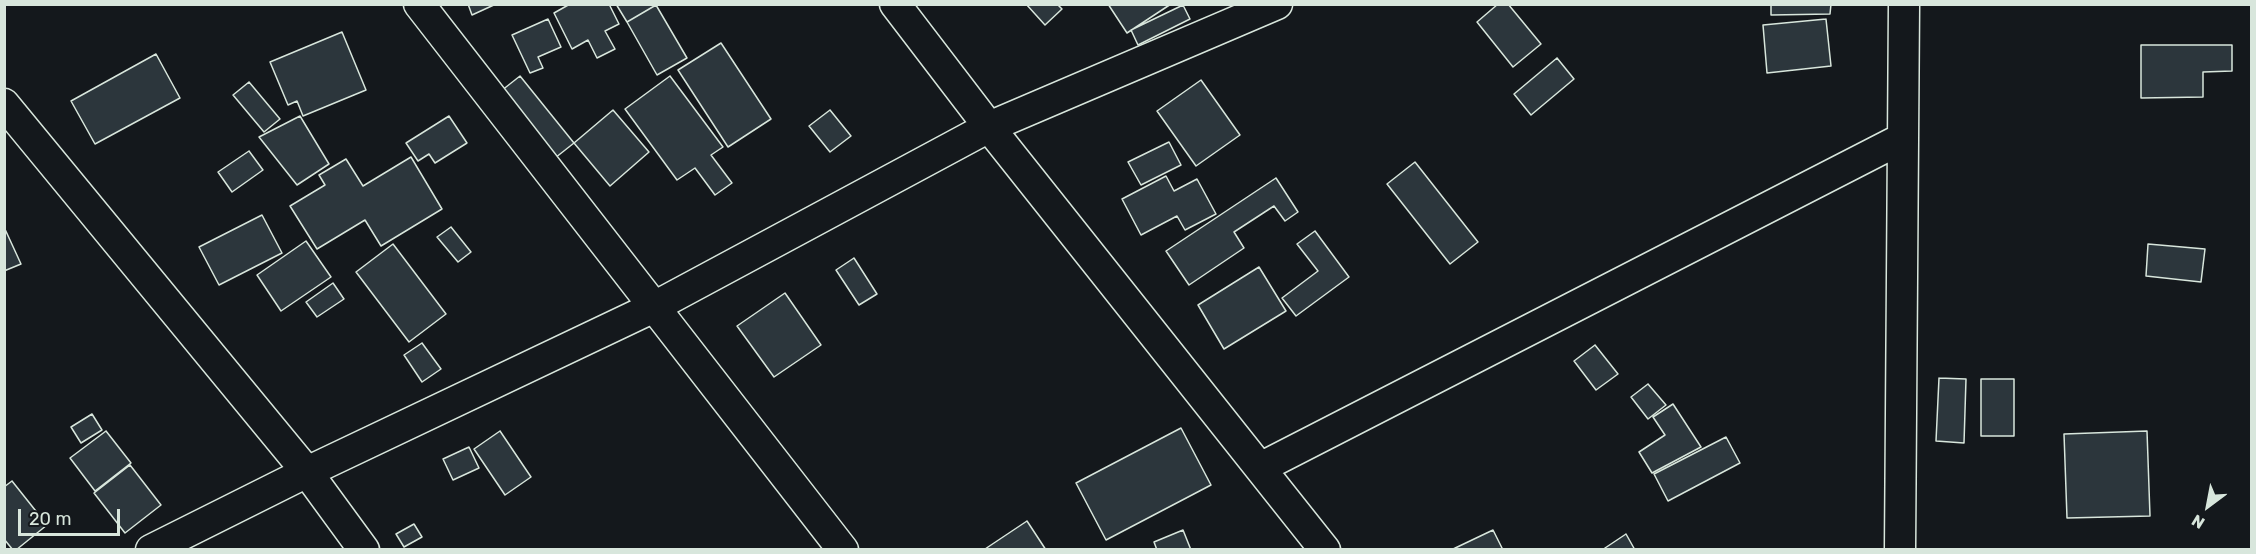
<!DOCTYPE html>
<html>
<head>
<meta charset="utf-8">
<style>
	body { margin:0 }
	#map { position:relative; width:2256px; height:554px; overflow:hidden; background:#14181c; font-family:Rubik,sans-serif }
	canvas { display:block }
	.frame { position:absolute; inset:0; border:6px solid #d8e6dc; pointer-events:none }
	.north { position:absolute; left:2178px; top:476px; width:60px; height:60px; -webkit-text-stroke:4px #14181c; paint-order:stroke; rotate:212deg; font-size:16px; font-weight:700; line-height:24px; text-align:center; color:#d8e6dc }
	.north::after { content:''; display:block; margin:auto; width:21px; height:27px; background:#d8e6dc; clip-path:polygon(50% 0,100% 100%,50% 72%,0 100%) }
	.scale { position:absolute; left:18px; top:509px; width:102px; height:27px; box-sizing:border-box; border:3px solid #d8e6dc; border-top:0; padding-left:8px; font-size:18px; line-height:21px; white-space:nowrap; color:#d8e6dc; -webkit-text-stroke:4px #14181c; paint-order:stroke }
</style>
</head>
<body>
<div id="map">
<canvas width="2256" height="554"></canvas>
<div class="frame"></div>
<div class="north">N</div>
<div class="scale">20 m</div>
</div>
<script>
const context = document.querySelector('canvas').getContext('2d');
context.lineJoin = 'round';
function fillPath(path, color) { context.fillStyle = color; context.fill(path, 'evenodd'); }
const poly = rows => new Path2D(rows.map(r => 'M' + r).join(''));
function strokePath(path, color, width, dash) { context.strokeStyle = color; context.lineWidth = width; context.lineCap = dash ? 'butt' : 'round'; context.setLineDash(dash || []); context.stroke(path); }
const building = poly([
	[468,4,496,4,472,15,468,4],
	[570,4,609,4,619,24,605,31,615,49,597,58,588,40,572,49,554,13,570,4],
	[616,4,656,4,656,5,627,22,616,4],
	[1026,4,1057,4,1062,9,1045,25,1026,4],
	[1108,4,1171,4,1127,33,1108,4],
	[1498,4,1508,4,1541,44,1513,67,1477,22,1498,4],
	[1771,4,1831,4,1830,14,1771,15,1771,4],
	[656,5,687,58,657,75,627,22,656,5],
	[1183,5,1190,19,1138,45,1131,30,1183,5],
	[548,19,561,47,538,57,543,68,530,73,512,35,548,19],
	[1826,19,1831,66,1767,73,1763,25,1826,19],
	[342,32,366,90,303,116,297,101,288,105,270,62,342,32],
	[721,43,771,119,728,147,678,70,721,43],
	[2141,45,2232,45,2232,71,2203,72,2203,97,2141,98,2141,45],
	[156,54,180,98,95,144,71,101,156,54],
	[1557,58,1574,79,1531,115,1514,94,1557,58],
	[520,76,574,143,555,158,501,91,520,76],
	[670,76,723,147,711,155,732,183,715,195,695,168,677,180,625,109,670,76],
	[1201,80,1240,135,1196,166,1157,111,1201,80],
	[249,82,280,119,264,132,233,95,249,82],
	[613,110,649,152,610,186,574,143,613,110],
	[830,110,851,136,830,152,809,126,830,110],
	[300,116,329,164,297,185,259,137,300,116],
	[449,116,467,143,435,163,429,154,418,161,406,143,449,116],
	[1169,142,1181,165,1141,185,1128,162,1169,142],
	[249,151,263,170,232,192,218,172,249,151],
	[411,157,442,209,381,246,365,220,317,249,290,206,325,185,319,175,346,159,363,186,411,157],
	[1415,162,1478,242,1450,264,1387,184,1415,162],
	[1166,176,1174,191,1197,179,1216,214,1185,230,1177,216,1141,235,1122,199,1166,176],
	[1276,178,1298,212,1285,221,1274,206,1234,232,1244,248,1189,285,1166,251,1276,178],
	[262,215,282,253,219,285,199,247,262,215],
	[4,227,21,264,4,271,4,227],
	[451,227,471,252,458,262,437,237,451,227],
	[1315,231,1349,277,1296,316,1282,298,1318,271,1297,244,1315,231],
	[306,241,331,277,281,311,257,275,306,241],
	[393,244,446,314,409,342,356,272,393,244],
	[2148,244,2205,249,2201,282,2146,276,2148,244],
	[854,258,877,294,859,305,836,270,854,258],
	[1259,267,1286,311,1224,349,1198,305,1259,267],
	[333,283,344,299,317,317,306,302,333,283],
	[785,293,821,345,774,377,737,326,785,293],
	[422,343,441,369,422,382,404,355,422,343],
	[1595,345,1618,374,1596,390,1574,361,1595,345],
	[1939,378,1966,379,1964,443,1936,441,1939,378],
	[1981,379,2014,379,2014,436,1981,436,1981,379],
	[1648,384,1666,405,1648,419,1631,397,1648,384],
	[1673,404,1701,447,1652,473,1639,452,1665,435,1653,417,1673,404],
	[92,414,102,430,81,443,71,427,92,414],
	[1181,428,1211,485,1106,540,1076,483,1181,428],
	[106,431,131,463,95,491,70,458,106,431],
	[500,431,531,477,505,495,474,449,500,431],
	[2147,431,2150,516,2067,518,2064,434,2147,431],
	[1726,437,1740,463,1668,501,1654,474,1726,437],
	[469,447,479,468,453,480,443,459,469,447],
	[130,465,161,505,125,533,94,493,130,465],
	[12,481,47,525,16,550,13,550,4,539,4,487,12,481],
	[1027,521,1046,550,986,550,985,549,1027,521],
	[414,524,422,537,404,547,396,534,414,524],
	[1183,530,1191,550,1157,550,1154,542,1183,530],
	[1493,530,1503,550,1451,550,1493,530],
	[1626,534,1635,550,1602,550,1626,534]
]);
fillPath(building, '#2c363c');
strokePath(building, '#d8e6dc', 1.5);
const minor = poly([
	[419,4,843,550],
	[895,4,989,127,1325,550],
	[4,104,307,472,364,550],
	[1260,468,1903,138],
	[151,550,307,472,654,307,989,127,1277,4],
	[1900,550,1904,4]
]);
strokePath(minor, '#d8e6dc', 33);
strokePath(minor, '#14181c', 30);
</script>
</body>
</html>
